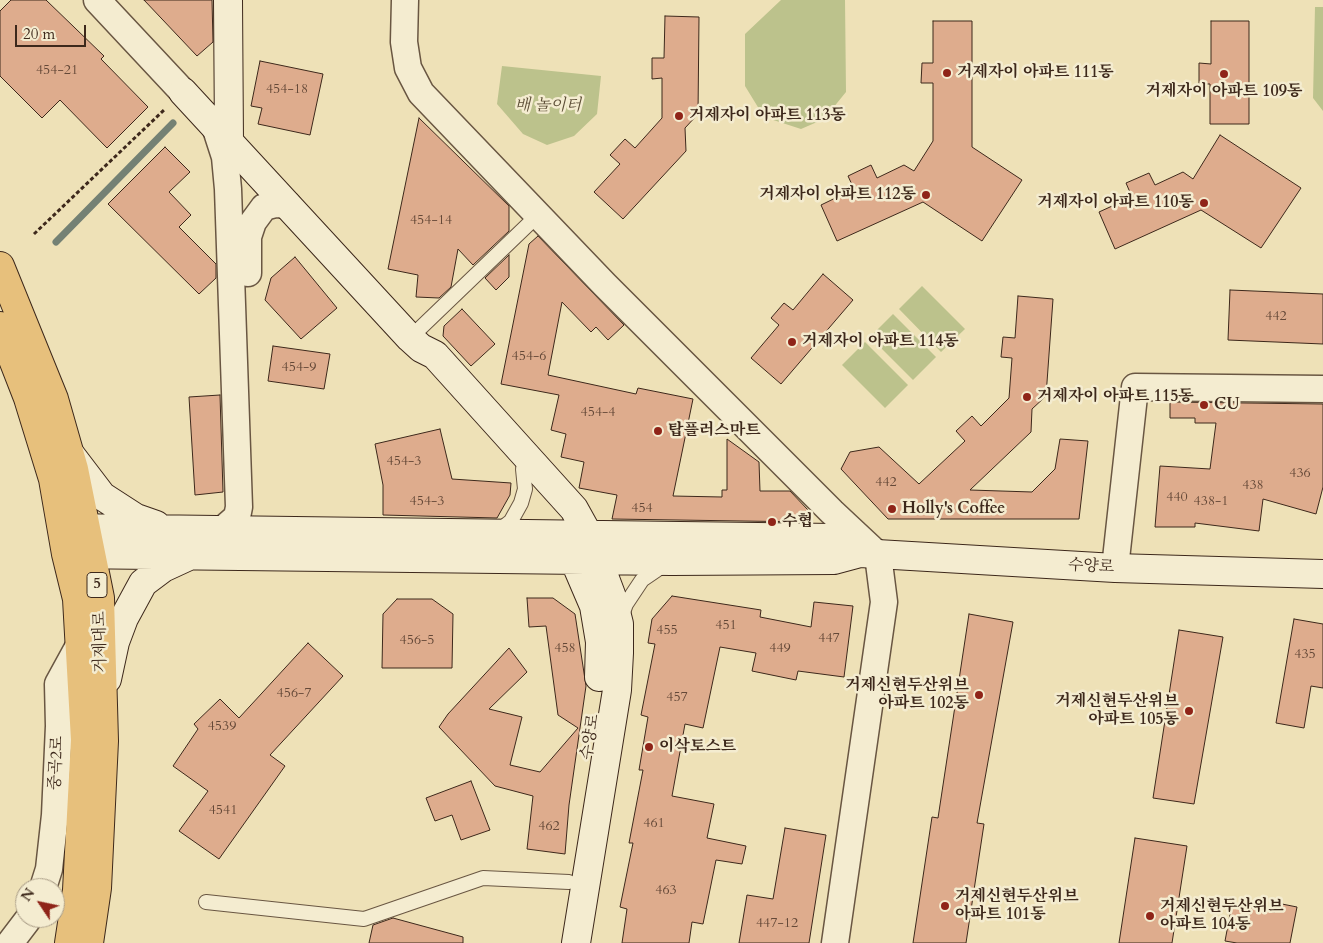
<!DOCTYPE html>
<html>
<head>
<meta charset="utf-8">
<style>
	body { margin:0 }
	#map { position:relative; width:1323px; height:943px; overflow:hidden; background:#eee1b7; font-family:Cardo,serif }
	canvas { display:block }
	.north { position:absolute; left:15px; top:878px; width:50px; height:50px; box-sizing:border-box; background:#f4ecd0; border:1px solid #ab9e88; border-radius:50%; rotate:304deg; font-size:14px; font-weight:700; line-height:20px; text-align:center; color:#3d281b }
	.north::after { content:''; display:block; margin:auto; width:18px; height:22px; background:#8f2418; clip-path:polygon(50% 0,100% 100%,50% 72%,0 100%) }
	.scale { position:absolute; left:15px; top:25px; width:71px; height:22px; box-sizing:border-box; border:2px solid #3d281b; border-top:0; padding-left:6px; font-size:15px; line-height:18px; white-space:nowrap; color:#3d281b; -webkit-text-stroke:4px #f4ecd0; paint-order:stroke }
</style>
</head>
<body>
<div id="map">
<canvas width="1323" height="943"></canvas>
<div class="north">N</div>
<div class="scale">20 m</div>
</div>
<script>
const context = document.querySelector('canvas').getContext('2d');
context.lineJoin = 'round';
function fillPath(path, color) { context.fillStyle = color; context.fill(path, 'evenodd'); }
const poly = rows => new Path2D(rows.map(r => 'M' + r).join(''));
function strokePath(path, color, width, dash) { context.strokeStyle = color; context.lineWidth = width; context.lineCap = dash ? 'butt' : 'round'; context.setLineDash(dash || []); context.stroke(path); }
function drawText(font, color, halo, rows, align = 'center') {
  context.font = font + ' Cardo,"Noto Serif KR",serif'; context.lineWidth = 5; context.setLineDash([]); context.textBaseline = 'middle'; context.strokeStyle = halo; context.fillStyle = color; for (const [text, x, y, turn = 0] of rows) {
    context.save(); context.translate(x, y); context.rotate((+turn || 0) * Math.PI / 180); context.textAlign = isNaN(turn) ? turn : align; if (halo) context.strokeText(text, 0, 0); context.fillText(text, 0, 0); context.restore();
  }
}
fillPath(poly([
	[781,0,845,0,846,92,824,119,801,129,764,117,745,86,745,34],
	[1315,7,1323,7,1323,111,1313,98],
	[502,66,601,76,597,114,574,136,547,145,523,134,497,104],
	[922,286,965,329,941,352,899,309],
	[893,314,936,357,913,380,870,337],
	[865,342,908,385,885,408,842,365]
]), '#bcc28c');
strokePath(poly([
	[56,242,173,123]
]), '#748174', 7);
const building = poly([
	[11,0,46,0,104,56,101,59,148,107,107,148,60,100,42,118,0,76,0,11,11,0],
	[144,0,212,0,213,42,197,56,144,0],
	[665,16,699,17,698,114,685,128,686,151,623,219,594,192,620,164,610,155,625,139,635,148,662,118,662,78,652,79,652,58,664,58,665,16],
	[933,21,972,21,972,147,1022,180,982,241,923,202,837,241,821,205,854,189,848,176,871,165,877,178,904,165,914,171,933,141,933,83,921,83,922,63,933,63,933,21],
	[1211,21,1249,21,1249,124,1210,124,1210,84,1199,84,1199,63,1211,64,1211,21],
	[260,61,323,74,310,135,258,124,262,108,251,106,260,61],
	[419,118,509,206,509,231,473,265,458,249,451,287,439,298,416,297,418,275,388,269,419,118],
	[1220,135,1301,188,1261,248,1201,210,1115,249,1099,212,1132,197,1126,183,1149,173,1155,185,1183,172,1193,179,1220,135],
	[165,147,190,172,169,192,191,215,179,227,216,264,216,278,199,294,108,204,165,147],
	[538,236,624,325,608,340,596,327,591,332,562,302,548,375,636,394,638,388,693,399,673,496,722,497,722,490,727,490,727,439,759,462,760,491,790,491,808,510,808,522,612,519,617,495,579,488,584,462,561,457,566,434,551,430,559,395,501,384,529,244,538,236],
	[509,255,509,277,496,290,485,278,509,255],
	[295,257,337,308,301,339,265,300,271,278,295,257],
	[823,274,853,300,781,384,751,358,779,325,771,318,784,303,793,310,823,274],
	[1230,290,1323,294,1323,344,1228,340,1230,290],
	[1018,296,1053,299,1046,396,1032,409,1031,432,970,490,1032,492,1055,469,1060,439,1088,441,1079,519,888,519,841,469,850,452,879,447,919,484,965,441,956,431,972,416,981,426,1009,398,1012,358,1001,357,1003,337,1015,338,1018,296],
	[462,309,495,344,471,366,443,336,444,326,462,309],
	[273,346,330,354,324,389,268,381,273,346],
	[220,395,223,492,195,495,189,397,220,395],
	[1170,402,1323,404,1323,487,1316,514,1263,499,1259,531,1195,523,1195,527,1155,527,1160,466,1210,469,1216,423,1195,423,1195,418,1170,418,1170,402],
	[440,429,452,479,511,483,510,495,497,518,383,515,383,485,375,444,440,429],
	[672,596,761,610,760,617,811,627,814,602,853,606,844,677,798,671,796,680,752,671,756,653,720,647,703,728,685,724,672,796,714,804,707,838,746,846,742,864,716,860,703,924,692,922,689,943,622,943,627,909,620,907,633,843,629,843,643,770,639,770,648,717,641,715,655,644,648,643,652,619,672,596],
	[527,598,553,598,575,614,586,686,569,805,565,854,527,849,533,796,495,786,439,727,448,714,509,648,527,672,489,709,522,717,510,765,540,772,578,728,558,715,546,626,529,627,527,598],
	[397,599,432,599,453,614,452,668,382,668,383,614,397,599],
	[969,614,1013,622,977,823,984,824,966,943,913,943,932,817,938,818,969,614],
	[1294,619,1323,624,1323,688,1311,686,1304,728,1276,723,1294,619],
	[1179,630,1223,637,1194,804,1153,798,1179,630],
	[308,643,343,676,270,755,285,766,219,859,179,831,208,791,173,766,198,729,194,724,220,699,239,718,308,643],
	[471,781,490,830,461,840,452,815,435,821,426,798,471,781],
	[785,828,826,835,809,943,739,943,747,895,773,899,785,828],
	[1135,838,1187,846,1172,943,1119,943,1135,838],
	[1277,903,1297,907,1290,943,1237,943,1225,941,1232,904,1275,912,1277,903],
	[393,918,463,937,463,943,369,943,373,925,393,918]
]);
fillPath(building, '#deac8d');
strokePath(building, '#3d281b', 1);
const lane = poly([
	[410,338,538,215],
	[498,531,511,521,521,503,525,489,523,469],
	[621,618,626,604,642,580,664,565],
	[206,902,364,919,483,878,569,882]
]);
const street = poly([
	[97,0,183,92],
	[405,0,404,42,408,68,421,93,605,285,832,512,878,555,884,602,835,943],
	[215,126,225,157,228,189,239,507,237,517,221,531],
	[248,273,248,237,253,222,264,207,276,204,288,205],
	[1115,568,1135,387,1323,389],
	[43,888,49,869,55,815,59,726,58,684,81,642],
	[10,943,29,918]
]);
const secondary = poly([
	[228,0,229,141],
	[183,92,410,338,421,348,435,355,574,509,589,536,613,600,619,624,619,653,617,690,576,943],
	[70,454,102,496,136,518,156,525],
	[63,528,835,538,860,553],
	[567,543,594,606,600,642,599,677],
	[68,554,671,561,834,560,860,553,1115,568,1323,574],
	[107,679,115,642,124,618,143,583,163,568,189,556]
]);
const primary = poly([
	[0,266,54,399,74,469,100,598,104,741,97,888,89,943],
	[0,326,28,398,53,479,66,554,77,599,85,740,77,890,69,943]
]);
strokePath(lane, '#695642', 16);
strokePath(street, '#695642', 29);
strokePath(secondary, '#3d281b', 30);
strokePath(primary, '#3d281b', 30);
strokePath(poly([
	[34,234,164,110]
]), '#3d281b', 3, [4, 2.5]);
strokePath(lane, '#f4ecd0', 14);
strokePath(street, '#f4ecd0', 26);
strokePath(secondary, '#f4ecd0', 28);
strokePath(primary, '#e7c07c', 28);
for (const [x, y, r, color] of [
	[947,73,5,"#8f2418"],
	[1224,74,5,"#8f2418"],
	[679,116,5,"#8f2418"],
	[926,195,5,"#8f2418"],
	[1204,203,5,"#8f2418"],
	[792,342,5,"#8f2418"],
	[1027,397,5,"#8f2418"],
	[1204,405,5,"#8f2418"],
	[658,431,5,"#8f2418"],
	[892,509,5,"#8f2418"],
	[772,522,5,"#8f2418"],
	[979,695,5,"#8f2418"],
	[1189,711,5,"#8f2418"],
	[649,747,5,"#8f2418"],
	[945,906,5,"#8f2418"],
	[1150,916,5,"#8f2418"]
]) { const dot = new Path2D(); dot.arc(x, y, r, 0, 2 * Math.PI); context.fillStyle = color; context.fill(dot); strokePath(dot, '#f4ecd0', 2); }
drawText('14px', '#654938', null, [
	["454-21",57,71],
	["454-18",287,90],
	["454-14",431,221],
	["442",1276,317],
	["454-6",529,357],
	["454-9",299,368],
	["454-4",598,413],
	["454-3",404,462],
	["436",1300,474],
	["442",886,483],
	["438",1253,486],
	["440",1177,498],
	["454-3",427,502],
	["438-1",1211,502],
	["454",642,509],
	["451",726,626],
	["455",667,631],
	["447",829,639],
	["456-5",417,641],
	["458",565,649],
	["449",780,649],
	["435",1305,655],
	["456-7",294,694],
	["457",677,698],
	["4539",222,727],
	["4541",223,811],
	["461",654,824],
	["462",549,827],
	["463",666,891],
	["447-12",777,924]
]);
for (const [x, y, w] of [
	[97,585,20]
]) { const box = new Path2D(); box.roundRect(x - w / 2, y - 12.5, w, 25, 4); context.fillStyle = '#f4ecd0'; context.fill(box); strokePath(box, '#3d281b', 1); }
drawText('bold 15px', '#3d281b', null, [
	["5",97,585]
]);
drawText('bold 16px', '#3d281b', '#f4ecd0', [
	["거제자이 아파트 111동",957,73],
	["거제자이 아파트 109동",1224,92,"center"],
	["거제자이 아파트 113동",689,116],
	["거제자이 아파트 112동",916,195,"right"],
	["거제자이 아파트 110동",1194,203,"right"],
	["거제자이 아파트 114동",802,342],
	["거제자이 아파트 115동",1037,397],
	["CU",1214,405],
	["탑플러스마트",668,431],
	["Holly's Coffee",902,509],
	["수협",782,522],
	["거제신현두산위브",969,686,"right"],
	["아파트 102동",969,704,"right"],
	["거제신현두산위브",1179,702,"right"],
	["아파트 105동",1179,720,"right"],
	["이삭토스트",659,747],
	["거제신현두산위브",955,897],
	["아파트 101동",955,915],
	["거제신현두산위브",1160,907],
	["아파트 104동",1160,925]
], 'left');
drawText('italic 16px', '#5d4e37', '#f4ecd0', [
	["배 놀이터",548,106]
]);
drawText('16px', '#3d281b', '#f4ecd0', [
	["수양로",1091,567,3],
	["거제대로",101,642,-91],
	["수양로",591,737,-81],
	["중곡2로",57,763,-87]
]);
</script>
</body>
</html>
